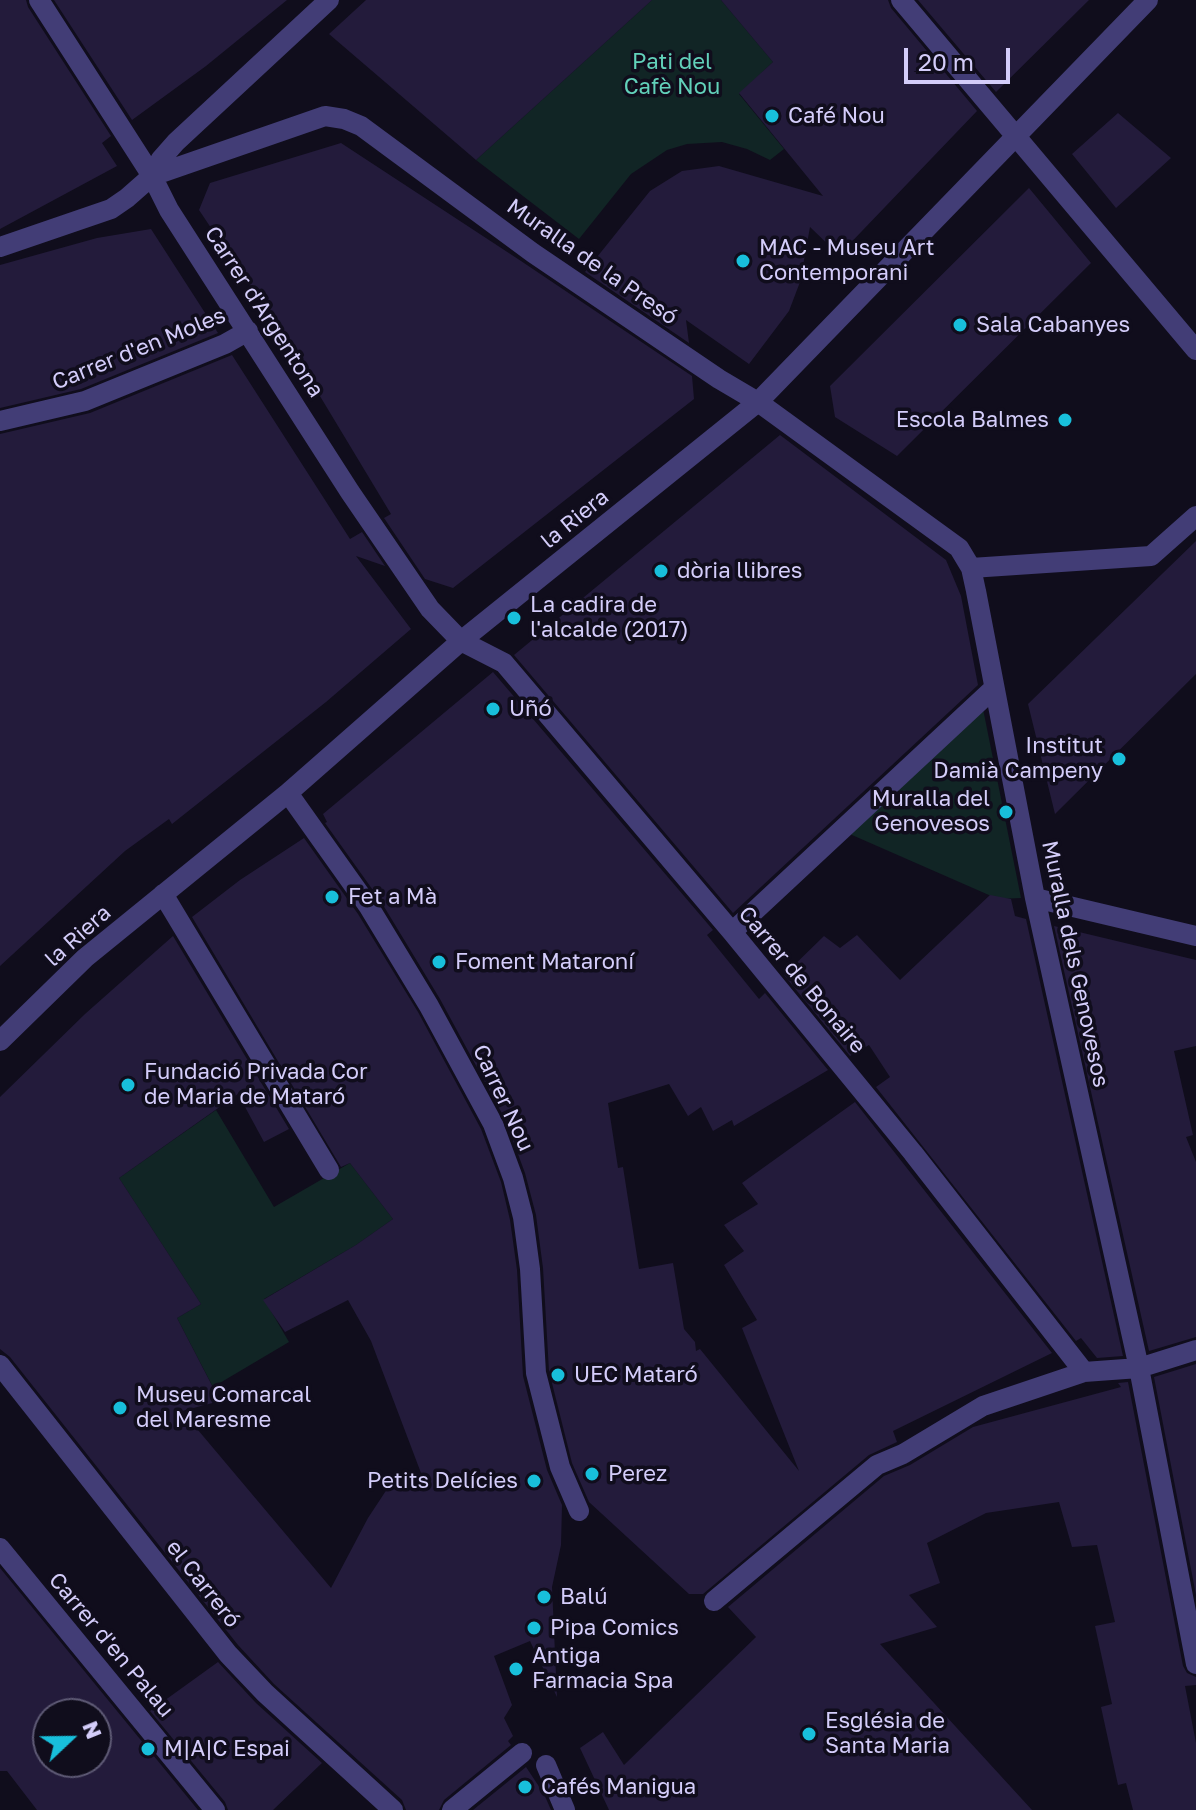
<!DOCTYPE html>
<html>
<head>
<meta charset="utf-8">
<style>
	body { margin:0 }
	#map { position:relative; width:1196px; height:1810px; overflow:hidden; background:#100d1c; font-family:"Golos Text",sans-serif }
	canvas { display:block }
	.north { position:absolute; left:32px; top:1698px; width:80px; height:80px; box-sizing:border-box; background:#100d1c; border:2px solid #5e5a75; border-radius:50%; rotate:68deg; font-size:22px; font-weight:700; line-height:32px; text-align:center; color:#d4cdfa }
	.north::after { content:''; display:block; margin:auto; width:28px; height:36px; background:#18bfdb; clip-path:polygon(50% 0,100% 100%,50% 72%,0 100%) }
	.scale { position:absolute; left:904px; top:48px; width:106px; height:36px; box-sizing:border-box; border:4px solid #d4cdfa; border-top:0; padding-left:10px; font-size:24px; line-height:28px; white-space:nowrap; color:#d4cdfa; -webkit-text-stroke:6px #100d1c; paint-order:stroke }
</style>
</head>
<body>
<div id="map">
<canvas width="1196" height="1810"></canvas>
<div class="north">N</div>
<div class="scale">20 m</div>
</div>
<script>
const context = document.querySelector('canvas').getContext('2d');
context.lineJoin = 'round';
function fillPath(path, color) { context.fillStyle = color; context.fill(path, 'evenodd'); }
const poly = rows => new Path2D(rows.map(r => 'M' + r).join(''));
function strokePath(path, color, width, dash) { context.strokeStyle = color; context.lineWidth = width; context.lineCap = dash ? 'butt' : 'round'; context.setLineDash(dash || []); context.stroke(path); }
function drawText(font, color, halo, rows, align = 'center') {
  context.font = font + ' "Golos Text",sans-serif'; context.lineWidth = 7; context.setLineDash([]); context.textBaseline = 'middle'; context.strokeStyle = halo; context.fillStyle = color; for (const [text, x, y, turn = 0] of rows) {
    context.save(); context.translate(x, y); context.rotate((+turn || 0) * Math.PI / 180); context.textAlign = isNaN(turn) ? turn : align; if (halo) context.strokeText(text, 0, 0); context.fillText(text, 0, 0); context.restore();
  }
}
fillPath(poly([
	[652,0,721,0,773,62,739,94,784,149,770,160,747,149,722,142,687,144,667,150,631,174,579,239,476,160],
	[979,689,1021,898,998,899,852,835,837,822],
	[216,1110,274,1207,350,1163,393,1219,356,1245,264,1299,289,1342,213,1387,177,1318,201,1304,119,1178]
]), '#112525');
fillPath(poly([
	[0,0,26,0,28,7,111,136,102,143,117,166,0,229],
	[54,0,287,0,206,66,132,120],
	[366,0,652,0,476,160,329,34],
	[721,0,888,0,891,8,977,111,839,255,810,227,800,282,789,311,749,364,686,320,689,343,585,272,650,191,682,171,719,166,823,196,739,93,773,62],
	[918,0,1089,0,996,92],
	[1118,113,1171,158,1116,208,1072,154],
	[341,143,521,261,692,376,694,399,453,588,425,579,384,518,391,514,288,343,199,210,210,183],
	[1029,188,1091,263,897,456,835,417,830,386],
	[151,229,218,333,81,389,0,408,0,265,97,238],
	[232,355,350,539,362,532,385,566,356,556,411,629,326,702,172,824,169,819,125,851,0,966,0,434,90,413],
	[780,435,946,560,961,596,978,685,733,913,514,655],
	[1196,541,1196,674,1055,814,1028,704],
	[493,672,713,930,707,935,759,999,765,993,828,1070,734,1126,732,1120,713,1131,701,1107,688,1116,669,1084,608,1103,618,1168,623,1167,639,1269,673,1263,684,1329,695,1342,696,1351,700,1349,799,1471,742,1328,757,1320,724,1265,744,1251,724,1225,758,1204,742,1183,855,1102,1052,1353,893,1431,897,1442,869,1455,703,1594,689,1594,589,1502,572,1463,549,1371,543,1268,536,1215,525,1173,505,1119,440,999,380,900,325,823,327,822,323,814],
	[304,838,358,914,418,1012,481,1129,501,1182,510,1220,517,1270,523,1376,547,1470,562,1505,561,1545,552,1587,557,1697,530,1641,494,1656,512,1705,504,1718,513,1736,508,1741,511,1745,444,1800,439,1810,406,1810,402,1800,274,1684,238,1645,10,1357,0,1349,0,1097,85,1014,173,936,289,1129,264,1142,238,1094,119,1178,201,1304,177,1318,220,1401,182,1411,331,1588,368,1518,395,1477,421,1473,371,1341,348,1300,285,1332,263,1300,356,1245,393,1219,350,1163,341,1167,192,917,240,880],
	[990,895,1011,899,1015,916,1026,919,1123,1356,1097,1358,1081,1338,1076,1341,876,1087,890,1077,869,1045,850,1056,784,975,824,936,840,948,857,935,900,980],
	[1054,926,1196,960,1196,1046,1174,1051,1193,1135,1186,1137,1196,1162,1196,1337,1149,1351],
	[1196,1364,1196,1595,1154,1377],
	[1128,1382,1183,1666,1187,1673,1196,1677,1196,1685,1185,1686,1196,1743,1196,1810,1133,1810,1126,1783,1118,1785,1101,1707,1112,1704,1095,1626,1115,1622,1097,1545,1072,1547,1059,1502,986,1513,927,1543,940,1583,909,1595,937,1627,880,1644,1032,1810,609,1810,580,1748,603,1732,624,1765,756,1637,728,1607,884,1476,910,1465,973,1427,1121,1387,1118,1383],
	[0,1568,198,1810,37,1810,7,1771,0,1771],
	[48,1714,96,1714,96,1762,48,1762],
	[218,1662,256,1703,322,1763,273,1810,228,1810,225,1802,150,1711],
	[526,1767,544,1794,551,1810,473,1810]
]), '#231b3b');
strokePath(poly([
	[39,0,152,176,169,210,350,492,430,609,461,641,504,663,732,932,913,1153,1084,1372],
	[901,0,1196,350],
	[152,176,325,116,344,119,361,126,533,253,719,379,758,402,959,548,971,568,976,591,1035,898,1139,1368,1196,1664],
	[0,247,111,209,127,198,152,176,161,159,176,142,329,0],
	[0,421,85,401,225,344,248,331],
	[971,568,1151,556,1196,516],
	[288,793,369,907,429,1006,493,1124,513,1178,523,1217,530,1269,536,1373,560,1467,579,1511],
	[163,894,329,1170],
	[1035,898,1196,936],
	[732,932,993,689],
	[0,1041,85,958,288,793,461,641,758,402,1148,0],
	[0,1365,228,1654,265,1693,393,1810],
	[0,1548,215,1810],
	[714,1601,877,1465,903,1454,983,1406,1084,1372,1139,1368,1196,1350],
	[546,1765,565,1810],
	[452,1810,522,1753]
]), '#423d76', 20);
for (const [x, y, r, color] of [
	[772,116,8,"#18bfdb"],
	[743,261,8,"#18bfdb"],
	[960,325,8,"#18bfdb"],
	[1065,420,8,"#18bfdb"],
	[661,571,8,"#18bfdb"],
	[514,618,8,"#18bfdb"],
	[493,709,8,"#18bfdb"],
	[1119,759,8,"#18bfdb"],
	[1006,812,8,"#18bfdb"],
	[332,897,8,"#18bfdb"],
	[439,962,8,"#18bfdb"],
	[128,1085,8,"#18bfdb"],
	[558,1375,8,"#18bfdb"],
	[120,1408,8,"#18bfdb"],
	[592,1474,8,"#18bfdb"],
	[534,1481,8,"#18bfdb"],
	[544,1597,8,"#18bfdb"],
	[534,1628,8,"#18bfdb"],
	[516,1669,8,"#18bfdb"],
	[809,1734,8,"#18bfdb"],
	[148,1749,8,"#18bfdb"],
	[525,1787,8,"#18bfdb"]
]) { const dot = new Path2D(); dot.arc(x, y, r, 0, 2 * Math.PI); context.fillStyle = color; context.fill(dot); strokePath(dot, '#100d1c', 3); }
drawText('22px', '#62d1ba', '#100d1c', [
	["Pati del",672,62],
	["Cafè Nou",672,87]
]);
drawText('22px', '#d4cdfa', '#100d1c', [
	["Café Nou",788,116],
	["MAC - Museu Art",759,248],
	["Contemporani",759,273],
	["Sala Cabanyes",976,325],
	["Escola Balmes",1049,420,"right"],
	["dòria llibres",677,571],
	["La cadira de",530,605],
	["l'alcalde (2017)",530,630],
	["Uñó",509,709],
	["Institut",1103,746,"right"],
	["Damià Campeny",1103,771,"right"],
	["Muralla del",990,799,"right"],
	["Genovesos",990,824,"right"],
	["Fet a Mà",348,897],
	["Foment Mataroní",455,962],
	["Fundació Privada Cor",144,1072],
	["de Maria de Mataró",144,1097],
	["UEC Mataró",574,1375],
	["Museu Comarcal",136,1395],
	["del Maresme",136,1420],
	["Perez",608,1474],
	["Petits Delícies",518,1481,"right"],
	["Balú",560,1597],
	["Pipa Comics",550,1628],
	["Antiga",532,1656],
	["Farmacia Spa",532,1681],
	["Església de",825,1721],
	["Santa Maria",825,1746],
	["M|A|C Espai",164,1749],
	["Cafés Manigua",541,1787]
], 'left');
drawText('22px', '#d4cdfa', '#100d1c', [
	["Muralla de la Presó",592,262,35],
	["Carrer d'Argentona",264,312,57],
	["Carrer d'en Moles",139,349,-22],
	["la Riera",575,519,-39],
	["la Riera",78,936,-42],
	["Muralla dels Genovesos",1075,964,78],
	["Carrer de Bonaire",802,980,50],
	["Carrer Nou",503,1098,65],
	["el Carreró",203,1584,52],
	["Carrer d'en Palau",111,1645,50]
]);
</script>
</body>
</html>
